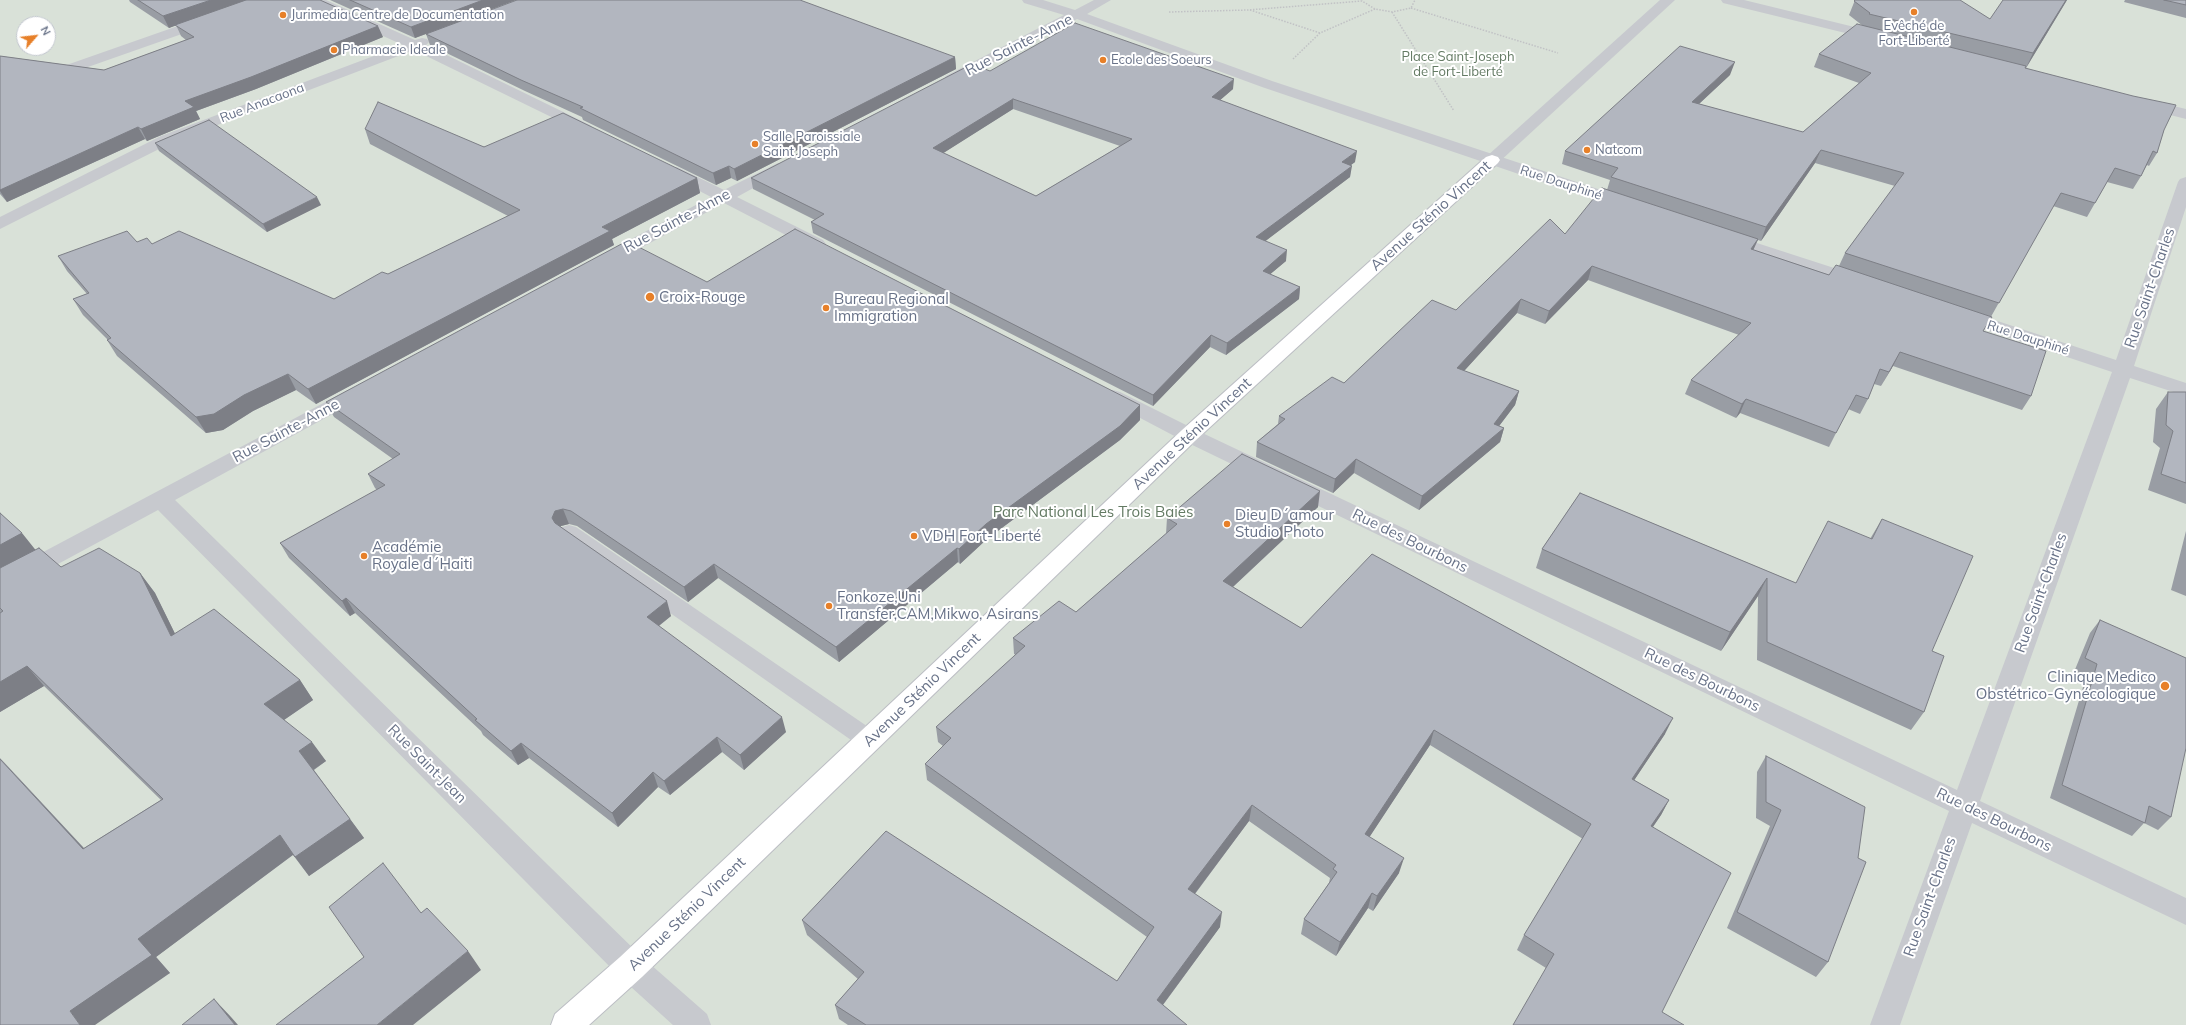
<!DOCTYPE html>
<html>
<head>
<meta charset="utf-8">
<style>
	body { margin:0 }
	#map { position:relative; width:2186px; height:1025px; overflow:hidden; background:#f9f9f7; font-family:Mulish,sans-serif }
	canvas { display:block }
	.north { position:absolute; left:16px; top:16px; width:40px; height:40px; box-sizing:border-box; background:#fff; border:1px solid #c3c7cf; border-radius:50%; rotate:62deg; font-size:11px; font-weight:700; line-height:16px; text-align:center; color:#687288 }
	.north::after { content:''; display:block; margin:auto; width:14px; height:18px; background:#e78029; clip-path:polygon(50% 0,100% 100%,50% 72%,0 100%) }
</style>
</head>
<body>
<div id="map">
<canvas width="2186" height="1025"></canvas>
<div class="north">N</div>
</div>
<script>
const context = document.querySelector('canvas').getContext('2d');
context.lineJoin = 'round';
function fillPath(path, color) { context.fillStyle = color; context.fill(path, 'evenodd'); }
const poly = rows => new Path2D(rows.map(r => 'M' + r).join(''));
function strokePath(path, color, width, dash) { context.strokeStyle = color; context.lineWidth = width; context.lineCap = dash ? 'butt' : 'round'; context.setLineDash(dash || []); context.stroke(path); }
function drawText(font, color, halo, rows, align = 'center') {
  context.font = font + ' Mulish,sans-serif'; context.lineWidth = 4; context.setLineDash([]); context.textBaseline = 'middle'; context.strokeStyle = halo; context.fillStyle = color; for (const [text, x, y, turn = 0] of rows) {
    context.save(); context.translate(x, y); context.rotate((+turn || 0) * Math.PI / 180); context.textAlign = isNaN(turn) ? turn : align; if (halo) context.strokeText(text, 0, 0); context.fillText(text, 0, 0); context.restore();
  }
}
fillPath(poly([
	[0,0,2186,0,2186,1025,0,1025],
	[24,24,48,24,48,48,24,48]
]), '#d9e1d8');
const secondary = poly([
	[1492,155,1498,157,1500,160,1498,163,1196,440,642,977,589,1025,551,1025,555,1014,620,957,1182,430,1486,157,1492,155]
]);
strokePath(secondary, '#bcbec4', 2);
strokePath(poly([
	[1411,8,1558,53],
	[1250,10,1320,33],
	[1169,12,1248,10,1362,1,1375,9,1392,12,1411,8,1415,0],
	[1392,12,1454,111],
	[1293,59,1320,33,1375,9]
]), '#c1c2c5', 1.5, [1.5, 1.5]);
fillPath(poly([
	[569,525,576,527,877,733,881,740,877,747,869,750,861,747,562,537,559,532,562,527,569,525]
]), '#c7c9ce');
fillPath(poly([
	[252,0,272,0,270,3,68,74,63,75,58,74,56,71,58,68,252,0],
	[308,0,326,0,415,40,422,38,427,39,429,42,426,45,590,125,593,128,590,131,585,133,580,131,414,50,173,142,0,229,0,217,161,136,403,45,310,3,308,0],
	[1022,0,1043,0,1075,10,1094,0,1111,0,1087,14,1272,81,1631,200,1633,204,1631,208,1625,209,1619,208,1262,87,1077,19,956,82,946,82,944,79,946,76,1064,15,1024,3,1022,0],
	[1721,0,1744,0,1883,34,1885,37,1878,41,1723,3,1721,0],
	[2144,99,2186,109,2186,119,2139,107,2136,104,2139,101,2144,99],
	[778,163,784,165,786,168,784,171,737,197,823,240,826,244,823,248,811,248,724,203,613,263,607,264,601,263,598,259,601,255,711,197,665,173,663,170,665,167,677,167,724,190,778,163],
	[2186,177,2186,207,2134,366,2186,383,2186,396,2130,378,1980,801,2186,898,2186,925,1972,823,1900,1025,1870,1025,1949,811,1182,440,1106,400,1103,396,1106,392,1113,390,1120,392,1196,430,1957,790,2112,372,1953,319,1951,315,1953,311,1960,309,1967,311,2116,360,2178,182,2180,179,2186,177],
	[1726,233,1865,278,1868,282,1865,286,1859,287,1853,286,1720,242,1717,238,1720,234,1726,233],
	[355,388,362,390,365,394,362,398,175,500,642,957,707,1014,711,1025,673,1025,620,977,158,510,8,591,0,594,0,575,348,390,355,388]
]), '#c7c9ce');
fillPath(poly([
	[1660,0,1675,0,1498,163,1486,163,1484,160,1486,157,1660,0]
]), '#c7c9ce');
fillPath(secondary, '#fff');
fillPath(poly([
	[129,0,320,0,383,37,256,89,196,111,200,119,147,141,145,139,7,202,0,194,0,56,104,70,186,40,181,36,176,25,169,28,130,2],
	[330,0,516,0,478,14,955,57,956,69,737,181,731,178,716,185,583,120,582,117,525,91,430,45,426,34,415,38],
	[1855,0,1990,19,2067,0,2026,68,2164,130,2157,153,2149,166,2147,165,2141,176,2133,189,2107,182,2087,217,2053,206,1983,331,2031,396,2022,410,1893,366,1881,386,1874,384,1868,399,1860,414,1848,409,1829,447,1740,413,1736,418,1685,394,1691,380,1739,335,1588,280,1545,324,1517,313,1464,371,1519,391,1515,405,1499,426,1504,428,1500,442,1419,510,1354,473,1333,493,1256,457,1257,442,1278,424,1279,416,1344,383,1456,310,1565,234,1607,190,1610,180,1562,164,1565,151,1730,75,1699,104,1803,132,1859,83,1814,67,1819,54,1863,26,1849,15],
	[1815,163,1895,186,1845,253,1839,266,1829,275,1753,250,1758,240,1761,241],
	[2125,0,2186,0,2186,18,2124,2],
	[990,71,1233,89,1220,100,1355,162,1351,165,1350,177,1265,241,1286,261,1270,274,1300,287,1299,299,1226,355,1210,347,1153,406,813,233,811,222,815,220,753,189,751,178],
	[1013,109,1120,146,1036,196,943,153],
	[365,129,697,178,700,193,612,239,614,245,316,404,296,390,253,411,223,430,206,433,117,356,107,340,108,340,83,315,73,299,87,294,67,271,58,256,137,242,152,244,334,299,388,274,508,216,370,144],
	[155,143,321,205,267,232,159,151],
	[707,282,1140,420,1120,440,987,539,960,564,958,562,839,662,718,578,688,602,577,526,569,524,561,526,560,527,671,616,659,626,786,732,744,770,722,752,670,795,658,787,618,827,529,758,518,765,483,735,481,731,355,613,350,616,289,558,280,543,377,490,375,488,368,474,393,459,334,417,326,402],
	[2168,392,2186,392,2186,504,2148,490,2160,448,2153,442,2156,409],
	[1580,493,1796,583,1870,539,1882,519,1932,651,1924,712,1911,730,1757,660,1758,596,1721,651,1536,568,1542,549],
	[1318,507,1233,587,1301,628,1665,734,1634,780,1669,800,1661,815,1653,827,1546,968,1517,950,1524,935,1583,839,1430,745,1369,837,1399,873,1373,911,1368,908,1336,956,1301,934,1304,919,1329,883,1330,878,1249,821,1195,894,1220,927,1163,1005,1187,1025,848,1025,839,1019,835,1005,858,979,807,935,802,920,1117,981,1147,937,927,780,925,764,943,746,938,742,936,727,1016,655,1014,654,1013,638,1076,612,1166,534,1167,518],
	[0,513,35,550,61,567,140,573,155,593,175,634,300,680,313,700,284,720,326,761,314,770,350,819,364,838,309,876,293,855,156,957,170,973,0,1025,0,758,84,848,161,800,44,686,0,712,0,613,1,613,0,612],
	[2186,531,2186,596,2171,590],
	[2100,620,2171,817,2158,830,2144,823,2132,836,2050,798,2086,677,2074,672,2090,633],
	[1766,756,1858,858,1828,962,1816,977,1727,928,1770,826,1756,818,1757,772]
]), '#999da4');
fillPath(poly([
	[211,0,247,0,169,28,163,16],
	[483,0,516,0,415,38,411,27],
	[2066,0,2067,0,2026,68,2033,53],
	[378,26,383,37,256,89,196,111,200,119,147,141,141,129,185,101],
	[955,57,956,69,737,181,734,169],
	[1735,62,1730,75,1687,115,1692,102],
	[1234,79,1233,89,1211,108,1212,97],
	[1013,99,1013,109,934,159,933,148],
	[138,127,145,139,7,202,0,191,0,190],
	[1821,150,1815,163,1761,241,1766,227],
	[1357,151,1355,162,1340,173,1342,162],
	[729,166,731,178,716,185,713,173],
	[1352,166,1350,177,1255,249,1256,237],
	[697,178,700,193,612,239,614,245,316,404,308,389,602,227],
	[317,197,321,205,267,232,263,224],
	[1758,239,1752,253,1751,249],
	[1287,250,1286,261,1261,282,1263,271],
	[1592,266,1588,280,1545,324,1549,311],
	[1300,287,1299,299,1226,355,1227,343],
	[1521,299,1517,313,1454,382,1457,368],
	[1211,335,1210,347,1153,406,1153,395],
	[1900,352,1893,366,1881,386,1889,372],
	[288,374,296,390,253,411,223,430,206,433,196,417],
	[1519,391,1515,405,1490,438,1494,424],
	[1746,399,1740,413,1736,418,1742,404],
	[1140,405,1140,420,1120,440,987,539,960,564,959,549,986,524],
	[1504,428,1500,442,1419,510,1422,496],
	[1356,459,1354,473,1333,493,1335,479],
	[1320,491,1318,507,1222,597,1223,581],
	[563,509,569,524,561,526,558,533,552,518,555,511],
	[22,533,38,553,0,573,0,545],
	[957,548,958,562,839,662,836,647],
	[714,564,718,578,688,602,684,587],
	[140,573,155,593,186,656,171,636],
	[1767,578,1758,596,1721,651,1730,632],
	[346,598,355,613,350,616,342,601],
	[667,601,671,616,652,631,647,617],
	[27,666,44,686,0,712,0,682],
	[300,680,313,700,278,724,264,704],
	[782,717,786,732,744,770,740,755],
	[1673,718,1665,734,1625,794,1632,779],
	[1434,730,1430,745,1361,850,1365,834],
	[717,737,722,752,670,795,664,781],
	[312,742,326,761,313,770,299,751],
	[521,743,529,758,518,765,511,751],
	[0,758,102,868,83,849],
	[653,772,658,787,618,827,612,813],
	[1669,800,1661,815,1643,841,1651,826],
	[1252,805,1249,821,1187,904,1188,889],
	[350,819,364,838,309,876,295,857],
	[280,835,294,854,156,957,170,973,95,1025,80,1025,70,1011,138,939],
	[1404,858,1399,873,1373,911,1377,896],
	[1372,893,1368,908,1336,956,1340,942],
	[1222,912,1220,927,1156,1014,1157,1000],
	[468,951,481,970,413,1025,377,1025],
	[214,999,231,1017,238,1025,235,1025]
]), '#7d7f86');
const building = poly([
	[138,0,211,0,163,16,138,0],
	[246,0,320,0,378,26,251,77,185,101,194,107,141,129,138,127,0,190,0,56,104,70,194,37,175,25,246,0],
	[350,0,483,0,411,27,350,0],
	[517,0,800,0,955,57,734,169,729,166,713,173,580,108,583,107,521,80,426,34,517,0],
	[1855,0,1960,0,1990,19,2003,0,2066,0,2033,53,1869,14,1870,13,1854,1,1855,0],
	[2164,0,2186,0,2186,5,2164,0],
	[1075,23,1234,79,1212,97,1357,151,1342,162,1352,166,1256,237,1287,250,1263,271,1300,287,1227,343,1211,335,1153,395,811,222,824,214,751,178,972,64,990,71,1075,23],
	[1013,99,1132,139,1036,196,933,148,1013,99],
	[1857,24,2026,66,2025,68,2133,96,2176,105,2164,130,2157,153,2153,151,2141,176,2115,168,2095,203,2061,193,1999,303,1845,253,1904,173,1821,150,1766,227,1611,177,1618,168,1565,151,1680,46,1735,62,1692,102,1803,132,1871,73,1819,54,1857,24],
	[378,102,484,147,563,113,697,178,602,227,610,231,308,389,288,374,244,395,214,414,196,417,107,340,111,338,73,299,89,293,58,256,127,231,137,242,147,238,152,244,179,231,334,299,382,272,388,274,520,210,365,129,378,102],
	[209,120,317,197,263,224,155,143,209,120],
	[1602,188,1758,239,1751,249,1829,275,1836,265,1992,317,1983,331,2046,351,2031,396,1900,352,1889,372,1880,369,1868,399,1856,395,1836,433,1746,399,1742,404,1691,380,1751,323,1592,266,1549,311,1521,299,1457,368,1519,391,1494,424,1504,428,1422,496,1356,459,1335,479,1257,442,1285,419,1279,416,1332,377,1344,383,1432,300,1456,310,1550,219,1565,234,1602,188],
	[795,229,1140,405,1120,426,986,524,959,549,957,548,836,647,714,564,684,587,571,511,563,509,555,511,552,518,555,523,667,601,647,617,782,717,740,755,717,737,664,781,653,772,612,813,521,743,511,751,475,720,477,719,346,598,342,601,280,543,385,485,368,474,400,454,326,402,627,241,707,282,795,229],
	[2168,392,2186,392,2186,483,2161,474,2173,431,2166,425,2168,392],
	[1242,454,1320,491,1223,581,1301,628,1372,554,1673,718,1632,779,1669,800,1651,826,1731,873,1662,1012,1684,1025,1513,1025,1554,954,1524,935,1591,824,1434,730,1365,834,1404,858,1377,896,1372,893,1340,942,1304,919,1337,872,1333,869,1336,865,1252,805,1188,889,1222,912,1157,1000,1187,1025,866,1025,835,1005,864,972,802,920,886,831,1117,981,1154,927,925,764,951,738,936,727,1025,646,1013,638,1059,601,1076,612,1177,524,1167,518,1242,454],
	[1580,493,1796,583,1828,521,1872,539,1882,519,1973,556,1932,651,1944,656,1924,712,1767,642,1767,578,1730,632,1542,549,1580,493],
	[0,513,22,533,0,545,0,513],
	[39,548,61,567,99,548,140,573,171,636,214,609,300,680,264,704,312,742,299,751,350,819,295,857,280,835,138,939,152,955,70,1011,80,1025,0,1025,0,759,83,849,163,799,27,666,0,682,0,613,3,611,0,608,0,568,39,548],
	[2100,620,2186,658,2186,748,2171,817,2149,806,2145,823,2062,785,2097,664,2085,658,2100,620],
	[1766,756,1865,807,1858,858,1866,862,1828,962,1737,912,1781,810,1766,802,1766,756],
	[383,863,421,913,427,908,468,951,377,1025,276,1025,364,957,329,907,383,863],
	[214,999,235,1025,182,1025,214,999]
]);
fillPath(building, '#b2b6bf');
strokePath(building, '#7d7f86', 1);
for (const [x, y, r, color] of [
	[1914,12,4,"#e78029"],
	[283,15,4,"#e78029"],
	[334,50,4,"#e78029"],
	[1103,60,4,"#e78029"],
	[755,144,4,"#e78029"],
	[1587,150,4,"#e78029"],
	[650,297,5,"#e78029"],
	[826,308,4,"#e78029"],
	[1227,524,4,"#e78029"],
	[914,536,4,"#e78029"],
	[364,556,4,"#e78029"],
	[829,606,4,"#e78029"],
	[2165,686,5,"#e78029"]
]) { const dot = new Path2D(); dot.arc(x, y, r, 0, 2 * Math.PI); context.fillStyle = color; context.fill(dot); strokePath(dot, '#fff', 1.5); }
drawText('13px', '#687288', '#fff', [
	["Jurimedia Centre de Documentation",291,15],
	["Evêché de",1914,26,"center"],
	["Fort-Liberté",1914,41,"center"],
	["Pharmacie Ideale",342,50],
	["Ecole des Soeurs",1111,60],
	["Salle Paroissiale",763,137],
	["Saint Joseph",763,152],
	["Natcom",1595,150]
], 'left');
drawText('13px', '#637a63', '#fff', [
	["Place Saint-Joseph",1458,57],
	["de Fort-Liberté",1458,72]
]);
drawText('13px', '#687288', '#fff', [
	["Rue Anacaona",262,103,-21],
	["Rue Dauphiné",1561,183,18],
	["Rue Dauphiné",2028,338,18]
]);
drawText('15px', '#687288', '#fff', [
	["Rue Sainte-Anne",1019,45,-27],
	["Avenue Sténio Vincent",1431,216,-42],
	["Rue Sainte-Anne",677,221,-28],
	["Rue Saint-Charles",2150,288,-71],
	["Rue Sainte-Anne",286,431,-28],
	["Avenue Sténio Vincent",1192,434,-43],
	["Rue des Bourbons",1410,541,26],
	["Rue Saint-Charles",2041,593,-70],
	["Rue des Bourbons",1702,680,26],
	["Avenue Sténio Vincent",922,690,-44],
	["Rue Saint-Jean",427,764,45],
	["Rue des Bourbons",1994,820,26],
	["Rue Saint-Charles",1930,897,-70],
	["Avenue Sténio Vincent",687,914,-44]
]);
drawText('15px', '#687288', '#fff', [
	["Croix-Rouge",659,297],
	["Bureau Regional",834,299],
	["Immigration",834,316],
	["Dieu D´amour",1235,515],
	["Studio Photo",1235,532],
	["VDH Fort-Liberté",922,536],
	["Académie",372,547],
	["Royale d´Haiti",372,564],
	["Fonkoze,Uni",837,597],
	["Transfer,CAM,Mikwo, Asirans",837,614],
	["Clinique Medico",2156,677,"right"],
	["Obstétrico-Gynécologique",2156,694,"right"]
], 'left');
drawText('15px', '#637a63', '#fff', [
	["Parc National Les Trois Baies",1093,512]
]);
</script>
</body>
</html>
